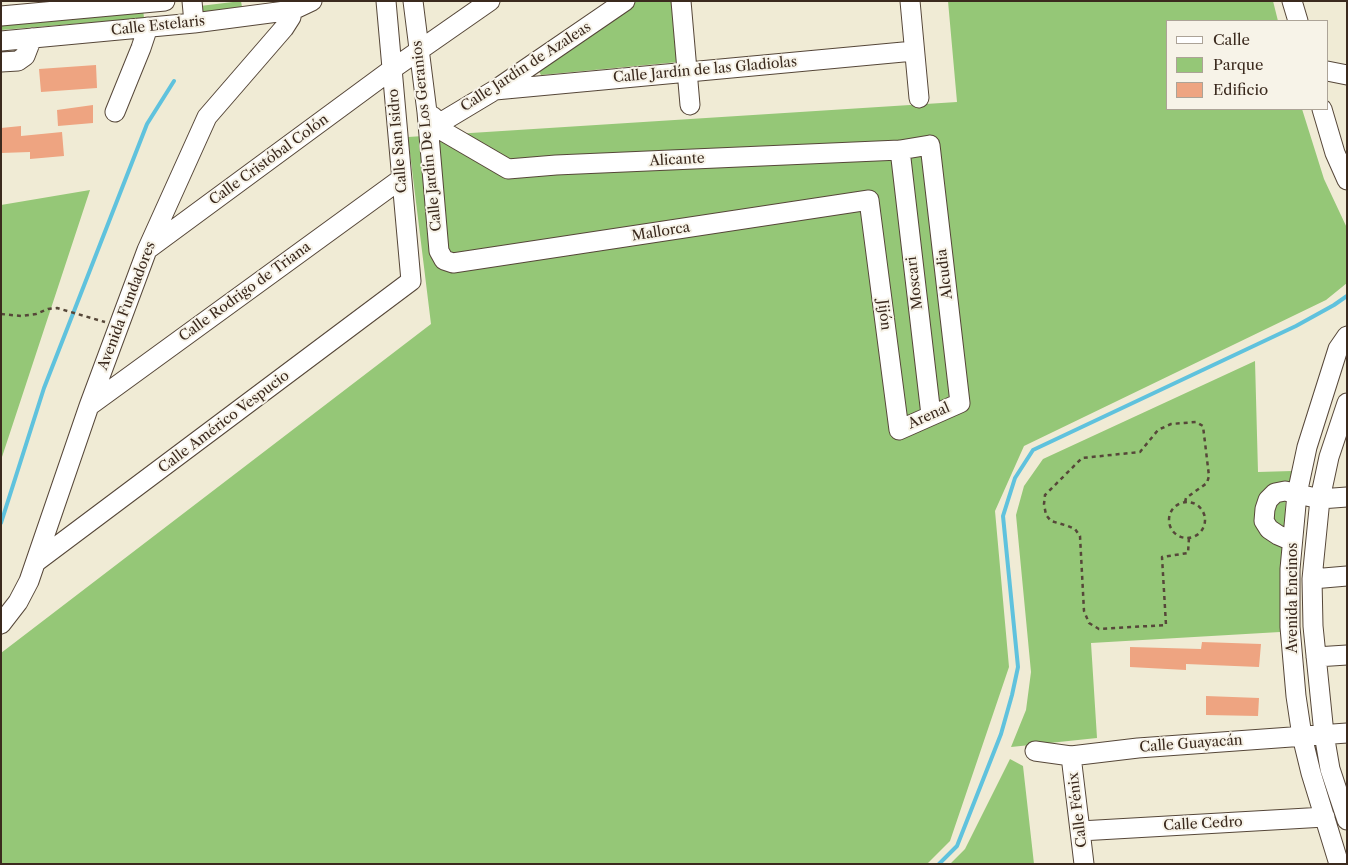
<!DOCTYPE html>
<html>
<head>
<meta charset="utf-8">
<style>
	body { margin:0 }
	#map { position:relative; width:1348px; height:865px; overflow:hidden; background:#f0ebd5; font-family:"Libre Caslon Text",serif }
	canvas { display:block }
	.frame { position:absolute; inset:0; border:2px solid #3b2a1e; pointer-events:none }
	.legend { position:absolute; left:1166px; top:20px; width:162px; height:90px; box-sizing:border-box; background:#f7f3e8; border:1px solid #aca397; margin:0; padding:6px 9px; list-style:none; font-size:15px; color:#3b2a1e }
	.legend li { display:flex; align-items:center; gap:10px; height:25px }
	.legend b { width:25px; border:1px solid #aca397 }
</style>
</head>
<body>
<div id="map">
<canvas width="1348" height="865"></canvas>
<div class="frame"></div>
<ul class="legend">
<li><b style="height:6px;background:#fff"></b>Calle</li>
<li><b style="height:14px;background:#95c777"></b>Parque</li>
<li><b style="height:14px;background:#eea481"></b>Edificio</li>
</ul>
</div>
<script>
const context = document.querySelector('canvas').getContext('2d');
context.lineJoin = 'round';
function fillPath(path, color) { context.fillStyle = color; context.fill(path, 'evenodd'); }
const poly = rows => new Path2D(rows.map(r => 'M' + r).join(''));
function strokePath(path, color, width, dash) { context.strokeStyle = color; context.lineWidth = width; context.lineCap = dash ? 'butt' : 'round'; context.setLineDash(dash || []); context.stroke(path); }
function drawText(font, color, halo, rows, align = 'center') {
  context.font = font + ' "Libre Caslon Text",serif'; context.lineWidth = 4; context.setLineDash([]); context.textBaseline = 'middle'; context.strokeStyle = halo; context.fillStyle = color; for (const [text, x, y, turn = 0] of rows) {
    context.save(); context.translate(x, y); context.rotate((+turn || 0) * Math.PI / 180); context.textAlign = isNaN(turn) ? turn : align; if (halo) context.strokeText(text, 0, 0); context.fillText(text, 0, 0); context.restore();
  }
}
fillPath(poly([
	[241,1,242,7,200,14,200,6],
	[634,1,672,1,678,62,541,75,537,68],
	[948,1,1273,1,1278,21,1167,21,1167,109,1302,109,1324,179,1347,228,1347,283,1326,300,1024,446,995,511,1009,667,950,841,927,864,1,864,1,653,431,324,408,137,957,102],
	[143,9,144,18,1,30,1,23],
	[90,190,1,460,1,205],
	[1255,361,1258,472,1292,471,1286,495,1280,632,1091,643,1097,738,1011,747,1026,710,1031,672,1016,515,1024,486,1043,459],
	[1010,759,1023,766,1034,864,950,864,965,849]
]), '#95c777');
strokePath(poly([
	[1,523,44,388,147,124,174,81],
	[939,864,957,846,1001,734,1012,695,1018,667,1003,516,1015,478,1033,450,1296,326,1334,305,1347,296]
]), '#5fc2dd', 4);
fillPath(poly([
	[96,65,97,88,41,92,39,69],
	[93,105,93,123,58,126,57,110],
	[21,126,21,136,62,132,64,156,30,159,30,152,1,153,1,128],
	[1202,642,1261,644,1259,667,1186,664,1186,670,1130,667,1130,647,1201,649],
	[1206,696,1259,698,1258,716,1206,715]
]), '#eea481');
const minor = poly([
	[192,1,194,23],
	[413,1,427,112,439,251,444,260,453,263,869,200,899,430,960,403,930,145,900,150,556,165,508,169,441,130,440,123],
	[681,1,690,105],
	[910,1,919,98],
	[1292,1,1298,21],
	[1,16,165,1],
	[1,41,194,23,293,10,312,1],
	[1,62,18,61,25,56,32,38],
	[1327,71,1347,75],
	[495,90,914,51],
	[1322,109,1335,153,1347,180],
	[115,112,141,48,148,27],
	[432,116,440,123,495,90,625,1],
	[900,150,931,415],
	[148,249,391,70,490,1],
	[1347,403,1329,457,1320,499,1312,579,1313,626,1324,734,1330,769,1347,820],
	[89,406,401,179],
	[1292,541,1278,535,1269,529,1264,521,1265,509,1268,500,1275,493,1285,491,1320,499,1347,497],
	[36,562,411,281,386,1],
	[1312,579,1347,576],
	[1,624,18,602,29,581,89,406,147,250,207,117,284,28,291,17,293,1],
	[1316,657,1347,655],
	[1035,751,1071,756,1138,748,1347,733],
	[1071,756,1084,864],
	[1080,831,1325,817],
	[1339,864,1311,773,1302,736,1296,696,1290,627,1290,569,1297,494,1307,447,1338,349,1347,336]
]);
strokePath(minor, '#564739', 21);
strokePath(poly([
	[1,314,22,316,36,314,48,309,57,308,105,322],
	[1185,502,1186,498,1207,483,1209,476,1203,426,1196,422,1171,424,1158,430,1140,452,1082,458,1045,495,1044,504,1046,515,1051,521,1068,526,1075,529,1080,536,1084,611,1089,623,1099,629,1166,625,1162,557,1188,553,1189,538],
	'1169 520a18 18 0 1 1 36 0a18 18 0 1 1-36 0Z'
]), '#564739', 2.5, [4, 4]);
strokePath(minor, '#fff', 19);
drawText('14px', '#3b2a1e', '#f7f3e8', [
	["Calle Estelaris",158,26,-6],
	["Calle Jardín de Azaleas",526,67,-33],
	["Calle Jardín de las Gladiolas",705,70,-5],
	["Calle Jardín De Los Geranios",427,136,-96],
	["Calle San Isidro",398,141,-95],
	["Calle Cristóbal Colón",269,160,-36],
	["Alicante",677,160,-3],
	["Mallorca",661,232,-9],
	["Alcudia",945,274,-97],
	["Moscari",915,283,-97],
	["Calle Rodrigo de Triana",245,292,-36],
	["Avenida Fundadores",127,306,-69],
	["Jijón",884,315,83],
	["Arenal",929,416,-24],
	["Calle Américo Vespucio",224,422,-37],
	["Avenida Encinos",1293,598,-90],
	["Calle Guayacán",1191,744,-4],
	["Calle Fénix",1078,810,-97],
	["Calle Cedro",1203,824,-3]
]);
</script>
</body>
</html>
